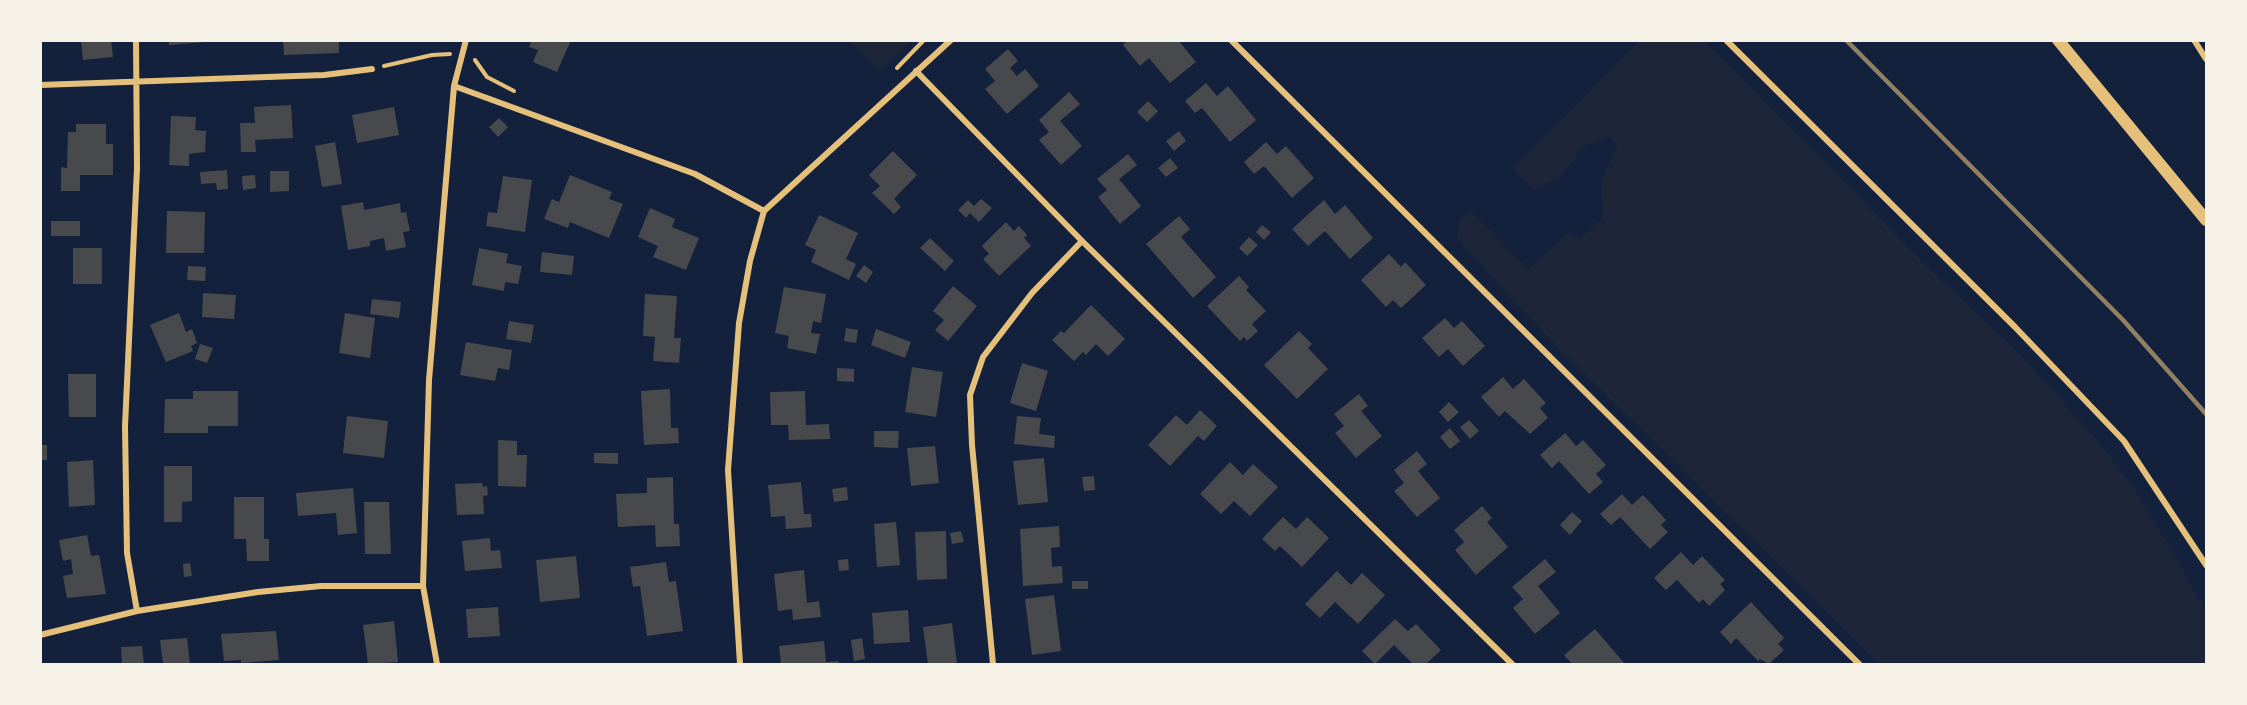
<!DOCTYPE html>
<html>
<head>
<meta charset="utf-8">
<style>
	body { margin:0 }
	#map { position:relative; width:2247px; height:705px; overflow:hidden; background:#14213d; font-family:Jost,sans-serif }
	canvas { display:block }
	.frame { position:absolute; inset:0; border:42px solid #f6f1e7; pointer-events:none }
</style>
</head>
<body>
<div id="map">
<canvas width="2247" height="705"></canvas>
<div class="frame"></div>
</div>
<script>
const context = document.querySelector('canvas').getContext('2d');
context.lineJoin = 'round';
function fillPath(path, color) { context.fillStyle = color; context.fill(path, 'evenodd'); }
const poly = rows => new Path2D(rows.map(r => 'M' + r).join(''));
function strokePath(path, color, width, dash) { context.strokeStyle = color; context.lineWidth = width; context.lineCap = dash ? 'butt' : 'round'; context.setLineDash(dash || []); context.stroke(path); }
fillPath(poly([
	[850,41,910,41,880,70],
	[1639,41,1705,41,1931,270,2021,355,2097,440,2132,485,2166,540,2206,611,2206,664,1879,664,1560,350,1508,295,1457,238,1460,220,1471,211,1528,269,1568,233,1580,238,1603,218,1601,182,1617,146,1610,136,1584,146,1560,178,1534,191,1513,169]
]), '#1d2539');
fillPath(poly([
	[81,40,111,40,113,57,83,60],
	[169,40,206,40,206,42,169,45],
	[283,40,339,40,339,53,284,55],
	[532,40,571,40,557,72,533,62,538,50,529,47],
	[1128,40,1178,40,1196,62,1170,83,1149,58,1140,66,1123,45],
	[1008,49,1018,61,1010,68,1017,76,1025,69,1039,86,1007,114,985,89,995,81,985,69],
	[1206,83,1217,96,1228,86,1256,120,1230,142,1202,108,1195,113,1185,101],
	[1069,92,1080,104,1060,121,1082,146,1061,165,1039,140,1049,132,1039,120],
	[1148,101,1158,111,1147,122,1137,112],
	[291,105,293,138,255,140,256,152,241,152,240,123,255,123,254,107],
	[394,107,399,135,357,143,352,115],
	[171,116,196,117,195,130,206,131,205,152,189,154,189,166,169,165],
	[499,118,508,127,498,137,489,127],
	[76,124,106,124,106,144,113,144,113,175,80,175,80,191,61,191,61,167,67,168,68,132,76,132],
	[1179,131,1186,141,1174,151,1166,141],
	[335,142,342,184,322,187,315,146],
	[1266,142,1277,154,1286,146,1314,178,1292,198,1264,166,1254,174,1244,162],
	[893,151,917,175,894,199,901,207,894,214,872,193,880,186,869,175],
	[1128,154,1137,165,1119,179,1141,206,1120,224,1098,197,1107,190,1097,179],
	[1170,158,1178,168,1166,177,1158,168],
	[227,170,228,189,217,190,216,183,201,184,200,172],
	[270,171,289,171,289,191,270,192],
	[255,175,256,188,243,190,242,176],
	[570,175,612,192,609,199,623,204,609,238,570,222,568,228,544,219,552,199,559,202],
	[503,176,532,180,525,232,486,226,488,212,497,213],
	[981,199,992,208,979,222,970,213,966,218,958,210,968,200,974,206],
	[1324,200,1335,214,1345,205,1373,238,1350,259,1325,231,1308,246,1292,229],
	[363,202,364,210,400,203,401,213,406,212,410,231,403,232,406,247,386,251,384,238,370,241,370,246,348,250,341,206],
	[650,208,675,219,672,227,699,238,686,270,653,257,658,246,638,237],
	[167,211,205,212,204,253,166,253],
	[819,215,858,233,846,259,856,264,849,280,811,262,816,250,805,245],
	[1179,216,1190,229,1181,237,1216,277,1193,298,1146,244],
	[51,221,80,221,80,236,51,236],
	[1006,222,1014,231,1019,226,1027,235,1024,238,1031,246,999,276,983,259,989,254,982,246],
	[1262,225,1271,232,1264,240,1256,232],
	[1249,237,1258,245,1247,256,1239,248],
	[930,238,954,261,945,271,920,248],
	[73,248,102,248,102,284,73,284],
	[479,248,508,254,506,263,522,266,518,284,505,282,504,291,472,285],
	[542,252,574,256,572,275,540,272],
	[1389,254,1401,267,1405,262,1426,285,1401,308,1393,300,1386,307,1361,280],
	[864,265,873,272,866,283,856,276],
	[188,266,206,267,205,281,187,280],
	[1239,276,1249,287,1246,290,1266,311,1252,324,1258,331,1247,341,1244,337,1240,341,1207,306],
	[953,286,977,306,948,341,935,330,944,320,933,311],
	[784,287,826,294,821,323,813,321,811,333,820,334,816,354,787,348,789,336,775,333],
	[203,293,236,295,234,319,202,317],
	[645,294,677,296,674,338,681,338,679,363,653,361,655,337,643,336],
	[372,299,401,302,399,318,370,314],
	[1091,305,1125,339,1108,356,1096,344,1086,355,1083,352,1074,361,1052,340,1061,331,1064,333],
	[179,313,186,332,192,329,197,343,191,346,193,351,166,362,150,325],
	[345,313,375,318,370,358,339,353],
	[1445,318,1454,328,1462,321,1485,346,1463,366,1448,349,1439,357,1422,338],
	[509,321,534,325,531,343,506,339],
	[846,328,858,330,856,343,844,341],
	[876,329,911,342,905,358,871,345],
	[1299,331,1312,344,1308,348,1328,369,1297,399,1264,365],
	[466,342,512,350,509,370,498,368,495,381,460,375],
	[200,344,213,348,207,363,195,359],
	[1022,363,1048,371,1036,411,1010,403],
	[912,367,943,372,936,417,905,412],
	[837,368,854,369,854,382,837,381],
	[68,374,96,374,96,417,69,417],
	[1503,377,1513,389,1524,379,1546,403,1540,408,1548,418,1530,434,1505,411,1499,417,1481,397],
	[670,389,671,428,678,428,679,443,644,445,641,391],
	[193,391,238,391,238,426,208,426,208,433,164,433,165,399,193,399],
	[805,391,806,425,829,424,830,439,789,440,788,425,771,425,770,392],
	[1359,394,1368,406,1361,411,1382,436,1356,458,1335,433,1344,426,1334,414],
	[1449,402,1459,412,1448,422,1439,412],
	[1200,410,1217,426,1204,441,1198,436,1170,466,1148,445,1176,415,1187,425],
	[347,416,388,421,384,458,343,453],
	[1017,416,1041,418,1039,434,1055,436,1054,448,1014,444],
	[1469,420,1479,431,1470,439,1460,427],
	[1450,428,1460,441,1450,449,1440,437],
	[874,431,899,431,898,448,874,447],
	[1565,433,1576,446,1583,440,1606,465,1596,474,1603,482,1589,494,1559,461,1552,468,1540,455],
	[498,440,517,441,517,455,527,455,526,487,498,486],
	[40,445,47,445,47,460,40,460],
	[935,446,939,483,911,486,907,448],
	[1417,451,1427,464,1418,471,1440,498,1417,517,1394,491,1404,483,1394,470],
	[594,453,618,453,618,464,594,463],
	[1044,458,1048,502,1018,505,1013,461],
	[93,460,95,505,69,507,67,462],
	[1230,462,1243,475,1253,464,1278,487,1250,516,1234,501,1221,514,1200,494],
	[164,466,192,466,192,501,182,502,182,522,164,522],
	[1094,476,1095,490,1084,491,1082,477],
	[673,477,674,524,679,524,680,546,656,547,655,525,618,527,616,494,647,493,647,478],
	[801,482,804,514,811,514,812,527,786,529,785,516,771,517,768,485],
	[482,483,483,487,487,486,488,495,483,496,484,514,457,515,455,484],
	[847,487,848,500,834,502,832,489],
	[353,488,357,533,338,535,336,513,298,516,296,493],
	[1622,494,1632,505,1643,495,1666,520,1661,525,1668,532,1650,549,1620,517,1611,525,1600,514],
	[234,497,264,497,264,539,269,539,269,561,247,561,246,539,234,539],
	[364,502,389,502,391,554,365,554],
	[1482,506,1492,518,1487,522,1508,547,1476,575,1455,550,1464,542,1454,530],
	[1572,512,1582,521,1570,535,1560,525],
	[1283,517,1296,529,1307,517,1329,538,1302,567,1280,546,1275,551,1262,539],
	[896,522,900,565,877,567,874,524],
	[1059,526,1060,547,1051,548,1052,567,1062,566,1063,583,1023,586,1020,529],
	[946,531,947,579,917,580,915,532],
	[961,531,964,542,952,544,950,533],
	[87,535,91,556,99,555,106,594,67,598,63,576,73,574,71,559,63,561,59,540],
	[490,538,491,551,500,550,502,568,465,571,462,541],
	[1681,552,1693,565,1702,556,1725,580,1720,584,1725,590,1709,606,1703,599,1699,603,1677,580,1666,590,1654,578],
	[576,556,580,598,540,602,536,560],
	[848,559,849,570,839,571,838,560],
	[1545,559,1556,572,1538,586,1560,613,1535,634,1513,608,1523,599,1512,587],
	[666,562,669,582,676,581,683,631,647,636,640,586,633,587,630,567],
	[190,563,192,576,184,577,183,564],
	[804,570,807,603,819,601,821,617,793,620,792,609,778,611,774,574],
	[1337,571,1351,585,1362,573,1385,595,1358,624,1335,602,1320,618,1305,604],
	[1072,581,1088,581,1088,589,1072,589],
	[1054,595,1061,651,1032,655,1025,599],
	[1751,602,1784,638,1778,644,1784,650,1769,664,1760,659,1758,661,1736,638,1731,644,1720,632],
	[498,607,500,636,468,638,466,609],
	[908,610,910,642,874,644,872,613],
	[1395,619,1408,631,1416,624,1441,650,1426,664,1413,664,1394,645,1375,664,1362,651],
	[394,621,398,662,368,664,363,625],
	[952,623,957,664,928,664,923,627],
	[1595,629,1625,664,1572,664,1564,655],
	[276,631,279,660,241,663,241,660,224,661,221,634],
	[187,638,190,664,163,664,160,640],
	[862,638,865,659,854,661,851,640],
	[824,641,826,662,838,661,839,664,781,664,779,646],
	[142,646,144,664,122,664,121,647]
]), '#48494c');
strokePath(poly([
	[475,60,487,77,514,91],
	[384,66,432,55,450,54],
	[897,68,924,40]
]), '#e5c07b', 4);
strokePath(poly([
	[136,40,137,168,125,426,127,553,137,611],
	[1231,40,1859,664],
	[1726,40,2015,327,2124,441,2206,565],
	[2194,40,2206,59],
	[916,71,1082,241,1512,664],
	[40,85,324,75,372,69],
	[454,86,695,174,764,211],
	[40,635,137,611,258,592,321,586,423,586],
	[437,664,423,586,429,380,454,86,466,40],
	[740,664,728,470,739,323,750,261,764,211,951,40],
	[993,664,972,445,970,395,983,357,1032,293,1082,241]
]), '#e5c07b', 6);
strokePath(poly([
	[2058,40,2206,220]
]), '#e5c07b', 12);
strokePath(poly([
	[1846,40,2123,320,2206,414]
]), '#918062', 4.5);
</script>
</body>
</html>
